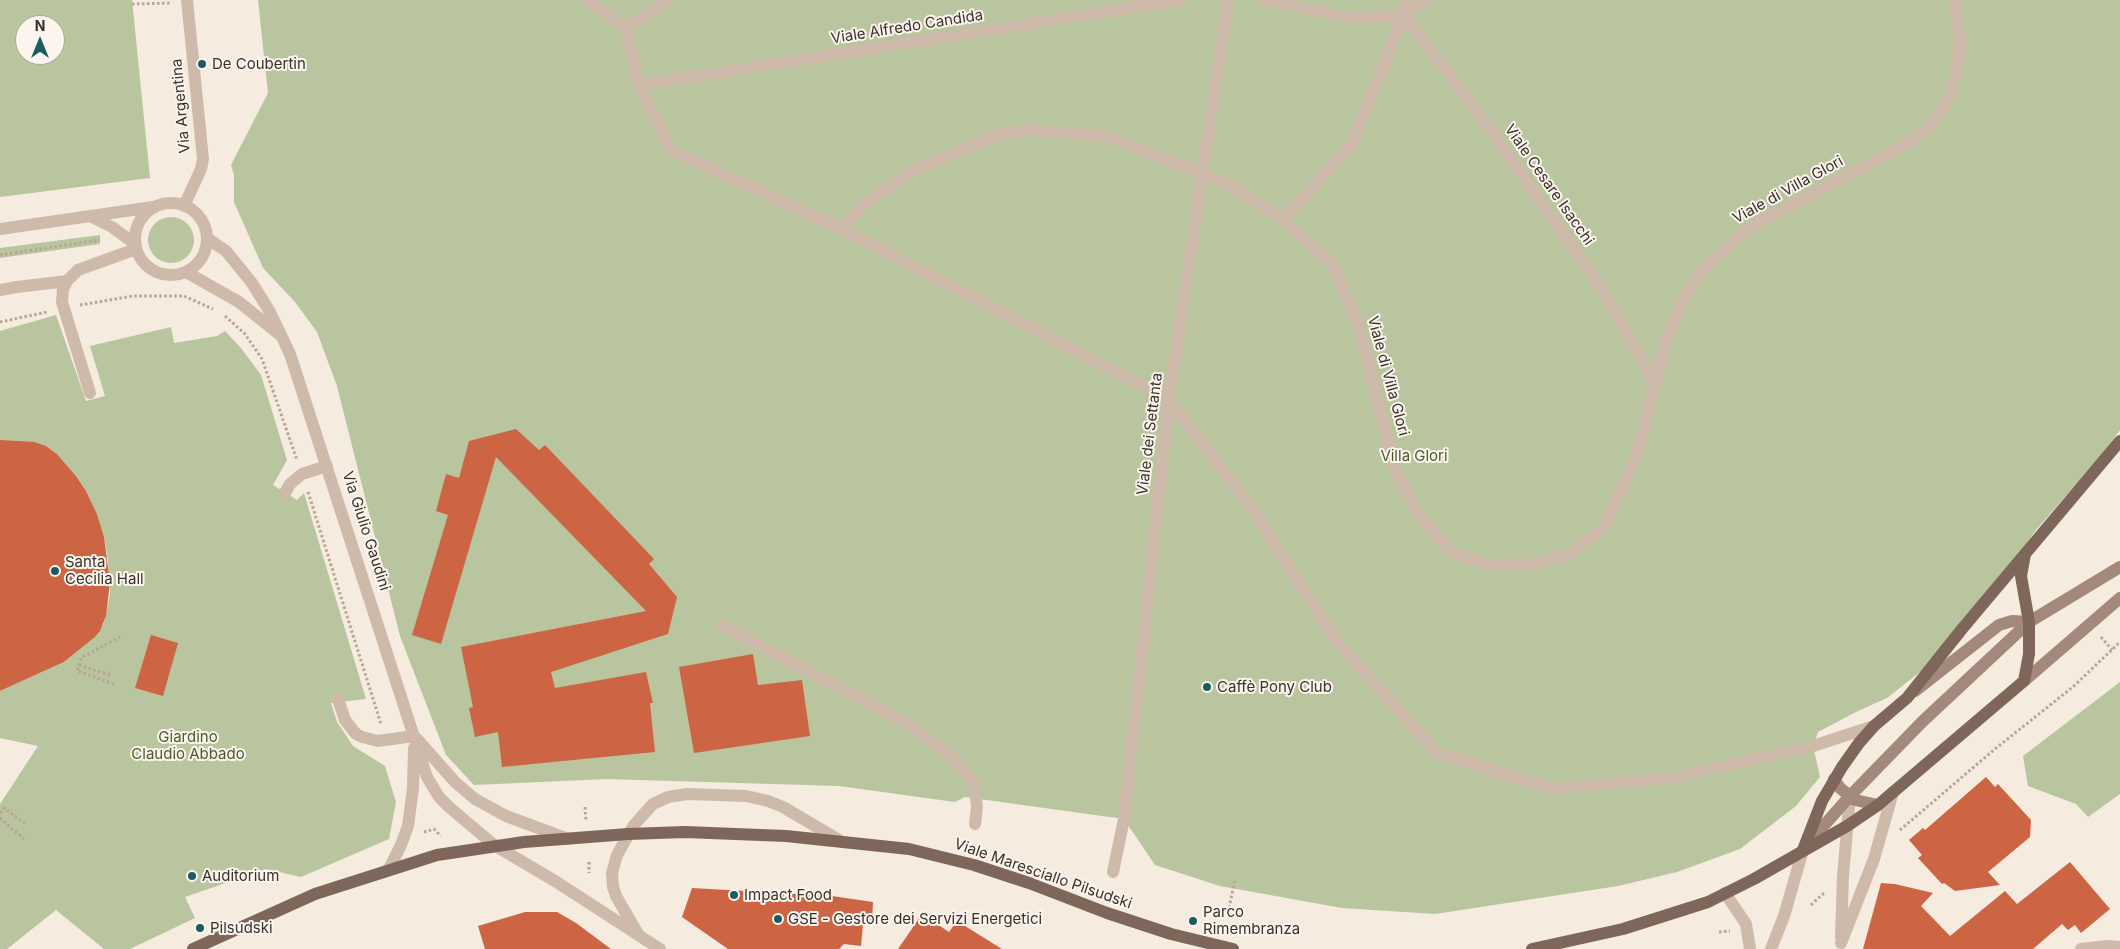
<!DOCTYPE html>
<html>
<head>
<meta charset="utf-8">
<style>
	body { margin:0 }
	#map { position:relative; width:2120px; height:949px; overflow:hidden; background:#f5ebdf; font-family:Inter,sans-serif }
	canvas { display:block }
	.north { position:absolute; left:15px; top:15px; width:50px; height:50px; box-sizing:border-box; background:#fbf5ed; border:1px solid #aea69f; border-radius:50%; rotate:0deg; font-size:14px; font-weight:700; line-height:20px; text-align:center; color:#3b2f2a }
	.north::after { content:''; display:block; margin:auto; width:18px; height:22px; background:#1c5c60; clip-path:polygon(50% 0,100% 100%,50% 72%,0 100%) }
</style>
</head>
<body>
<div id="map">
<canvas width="2120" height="949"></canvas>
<div class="north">N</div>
</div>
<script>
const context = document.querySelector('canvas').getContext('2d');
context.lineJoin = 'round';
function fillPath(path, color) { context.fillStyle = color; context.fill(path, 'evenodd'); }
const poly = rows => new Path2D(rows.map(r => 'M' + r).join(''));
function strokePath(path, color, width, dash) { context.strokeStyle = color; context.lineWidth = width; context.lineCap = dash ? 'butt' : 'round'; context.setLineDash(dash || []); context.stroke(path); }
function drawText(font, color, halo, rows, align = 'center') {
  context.font = font + ' Inter,sans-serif'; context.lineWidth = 4; context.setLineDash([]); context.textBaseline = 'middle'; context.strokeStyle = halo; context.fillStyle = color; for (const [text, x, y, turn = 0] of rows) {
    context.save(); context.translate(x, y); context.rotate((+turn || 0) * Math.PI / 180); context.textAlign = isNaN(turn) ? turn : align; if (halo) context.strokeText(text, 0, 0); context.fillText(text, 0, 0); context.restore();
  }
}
fillPath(poly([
	[0,0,132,0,150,178,0,197],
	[25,25,55,25,55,55,25,55],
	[258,0,2120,0,2120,430,2104,452,2035,531,1999,585,1939,657,1887,698,1856,712,1818,732,1813,746,1820,777,1796,806,1740,849,1677,872,1618,886,1435,914,1342,908,1220,886,1155,865,1124,819,965,797,955,802,839,786,606,779,474,785,446,755,400,636,337,386,317,332,295,302,263,268,234,202,234,175,231,165,268,93],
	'148 240a23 23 0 1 1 46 0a23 23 0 1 1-46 0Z',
	[100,235,100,244,0,258,0,248],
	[56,315,86,401,105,396,90,346,171,327,174,343,217,336,225,331,241,348,261,375,287,460,273,485,297,500,304,493,366,699,331,703,337,722,353,746,385,766,396,802,389,839,301,877,266,869,185,897,195,918,130,949,104,949,56,910,7,949,0,949,0,804,38,746,0,738,0,691,64,662,95,637,104,623,110,594,108,560,104,537,97,514,86,491,76,476,57,454,46,446,0,441,0,331],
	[2120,682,2120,794,2088,817,2076,804,2028,786,2023,756]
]), '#b8c59e');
fillPath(poly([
	[516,429,539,450,545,445,569,470,654,559,649,564,677,597,668,634,551,672,555,688,646,672,653,703,650,703,655,752,502,767,498,732,475,737,469,708,473,707,461,647,646,611,496,457,441,644,412,635,448,515,436,511,446,474,459,478,469,441],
	[0,440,34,442,46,446,57,454,76,476,86,491,97,514,104,537,110,582,106,616,100,631,95,637,64,662,0,691],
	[151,635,178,643,163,696,135,688],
	[753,654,758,685,802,680,810,736,694,753,679,667],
	[1986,777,1995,787,1998,784,2031,820,2030,837,1988,872,2000,885,1955,891,1944,883,1942,884,1918,858,1922,855,1909,840,1923,828,1925,830],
	[2070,862,2110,909,2081,933,2075,925,2068,930,2062,924,2033,949,1863,949,1881,883,1895,884,1933,893,1921,906,1950,936,2005,891,2017,904],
	[692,888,832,896,873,902,872,921,863,924,861,946,844,944,839,949,728,949,682,917],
	[525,912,557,912,576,923,611,949,485,949,478,926],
	[922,914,949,932,957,921,1002,949,898,949]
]), '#cd6545');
strokePath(poly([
	[132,4,172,3],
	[0,255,100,240],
	[80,305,133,296,184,296,213,309],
	[225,316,245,334,262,359,297,460],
	[0,322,47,312],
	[308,492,381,724],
	[2101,637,2112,650],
	[79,665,110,675],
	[114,684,77,671,81,658,122,636],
	[585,807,586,821],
	[0,813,4,808,26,824],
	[0,818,24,839],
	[1900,830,1995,749,2074,686,2120,642],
	[424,832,434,829,441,836],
	[589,862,589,873],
	[1811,905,1824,893],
	[1229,908,1235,880],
	[1719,932,1730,931]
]), '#baa494', 3, [2.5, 2.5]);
strokePath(poly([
	[17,287,67,281],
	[90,393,62,302,63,289,67,281,78,270,136,249],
	[285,493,290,484,302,474,327,466],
	[722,625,908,724,952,757,974,782,977,807,975,824],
	[338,699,345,720,356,734,362,737,378,741,414,736]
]), '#cebaaa', 12);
strokePath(poly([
	[587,0,626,28],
	[1265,0,1349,18,1404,15,1426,0],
	[1404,15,1490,129,1601,288,1655,383],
	[626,28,639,85,672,151,842,229,1169,400,1251,507,1337,642,1437,753,1551,789,1672,778,1813,746,1874,726],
	[626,28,668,0],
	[639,85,1181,0],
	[1283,220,1353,143,1404,15,1406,0],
	[842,229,864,204,913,171,996,135,1032,130,1110,137,1228,184,1283,220,1333,265,1357,320,1395,469,1418,514,1450,551,1486,565,1536,564,1571,553,1604,527,1636,456,1668,337,1681,303,1700,273,1745,230,1906,144,1928,129,1950,97,1959,58,1959,32,1954,0],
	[0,290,17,287],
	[1113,872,1124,819,1169,400,1228,0]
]), '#cebaaa', 12);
strokePath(poly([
	'135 239a36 36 0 1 1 72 0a36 36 0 1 1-72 0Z',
	[184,206,201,169,203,159,187,0],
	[92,217,112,227,135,244],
	[0,229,153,207],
	[207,238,226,251,252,283,270,312,290,354,427,777,439,797,449,807,494,845],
	[186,272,239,302,279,334],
	[417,739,455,782,475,799,506,816,568,839],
	[389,869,401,845,408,826,413,788,414,748],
	[1841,937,1843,876,1850,796],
	[1841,943,1874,859,1893,792],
	[2081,949,2107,946,2120,947]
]), '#cebaaa', 12);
strokePath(poly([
	[494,845,555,881,660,949],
	[1725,893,1746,924,1750,949],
	[638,934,616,896,613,887,612,873,617,855,634,825,653,804,668,797,687,794,746,796,768,801,783,807,839,840],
	[1771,949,1784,916,1803,850]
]), '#cebaaa', 12);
strokePath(poly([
	[2024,681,2120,598],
	[1915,691,1999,625,2012,621,2029,622],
	[1834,779,1840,788,1855,800,1878,805],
	[1804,848,1850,796,1923,721,2029,622,2120,567]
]), '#a2897b', 12);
strokePath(poly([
	[1803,850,1822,801,1842,767,1859,743,1874,726,1907,698,1962,629,2120,441],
	[193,949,315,894,437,855,524,842,628,834,685,832,786,836,909,849,974,865,1029,883,1107,913,1171,934,1233,949],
	[1532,949,1623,929,1708,902,1754,879,1847,826,1878,805,2024,681,2029,654,2029,622,2021,576,2025,554]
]), '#7e665a', 12);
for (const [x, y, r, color] of [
	[202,64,5,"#1c5c60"],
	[55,571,5,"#1c5c60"],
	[1207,687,5,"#1c5c60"],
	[192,876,5,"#1c5c60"],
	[734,895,5,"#1c5c60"],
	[778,919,5,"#1c5c60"],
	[1193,921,5,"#1c5c60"],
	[200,928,5,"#1c5c60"]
]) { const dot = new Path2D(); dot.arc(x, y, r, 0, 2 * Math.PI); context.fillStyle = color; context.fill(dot); strokePath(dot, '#fbf5ed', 2); }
drawText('15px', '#3b2f2a', '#fbf5ed', [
	["Viale Alfredo Candida",907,27,-9],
	["Via Argentina",181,106,-95],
	["Viale Cesare Isacchi",1549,185,55],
	["Viale di Villa Glori",1788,190,-29],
	["Viale di Villa Glori",1388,376,75],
	["Viale dei Settanta",1150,434,-83],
	["Via Giulio Gaudini",366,531,72],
	["Viale Maresciallo Pilsudski",1043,874,19]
]);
drawText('15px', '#3b2f2a', '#fbf5ed', [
	["De Coubertin",212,64],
	["Santa",65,562],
	["Cecilia Hall",65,579],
	["Caffè Pony Club",1217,687],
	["Auditorium",202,876],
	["Impact Food",744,895],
	["Parco",1203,912],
	["Rimembranza",1203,929],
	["GSE - Gestore dei Servizi Energetici",788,919],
	["Pilsudski",210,928]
], 'left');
drawText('15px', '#4a5b2c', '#fbf5ed', [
	["Villa Glori",1414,456],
	["Giardino",188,737],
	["Claudio Abbado",188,754]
]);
</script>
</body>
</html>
